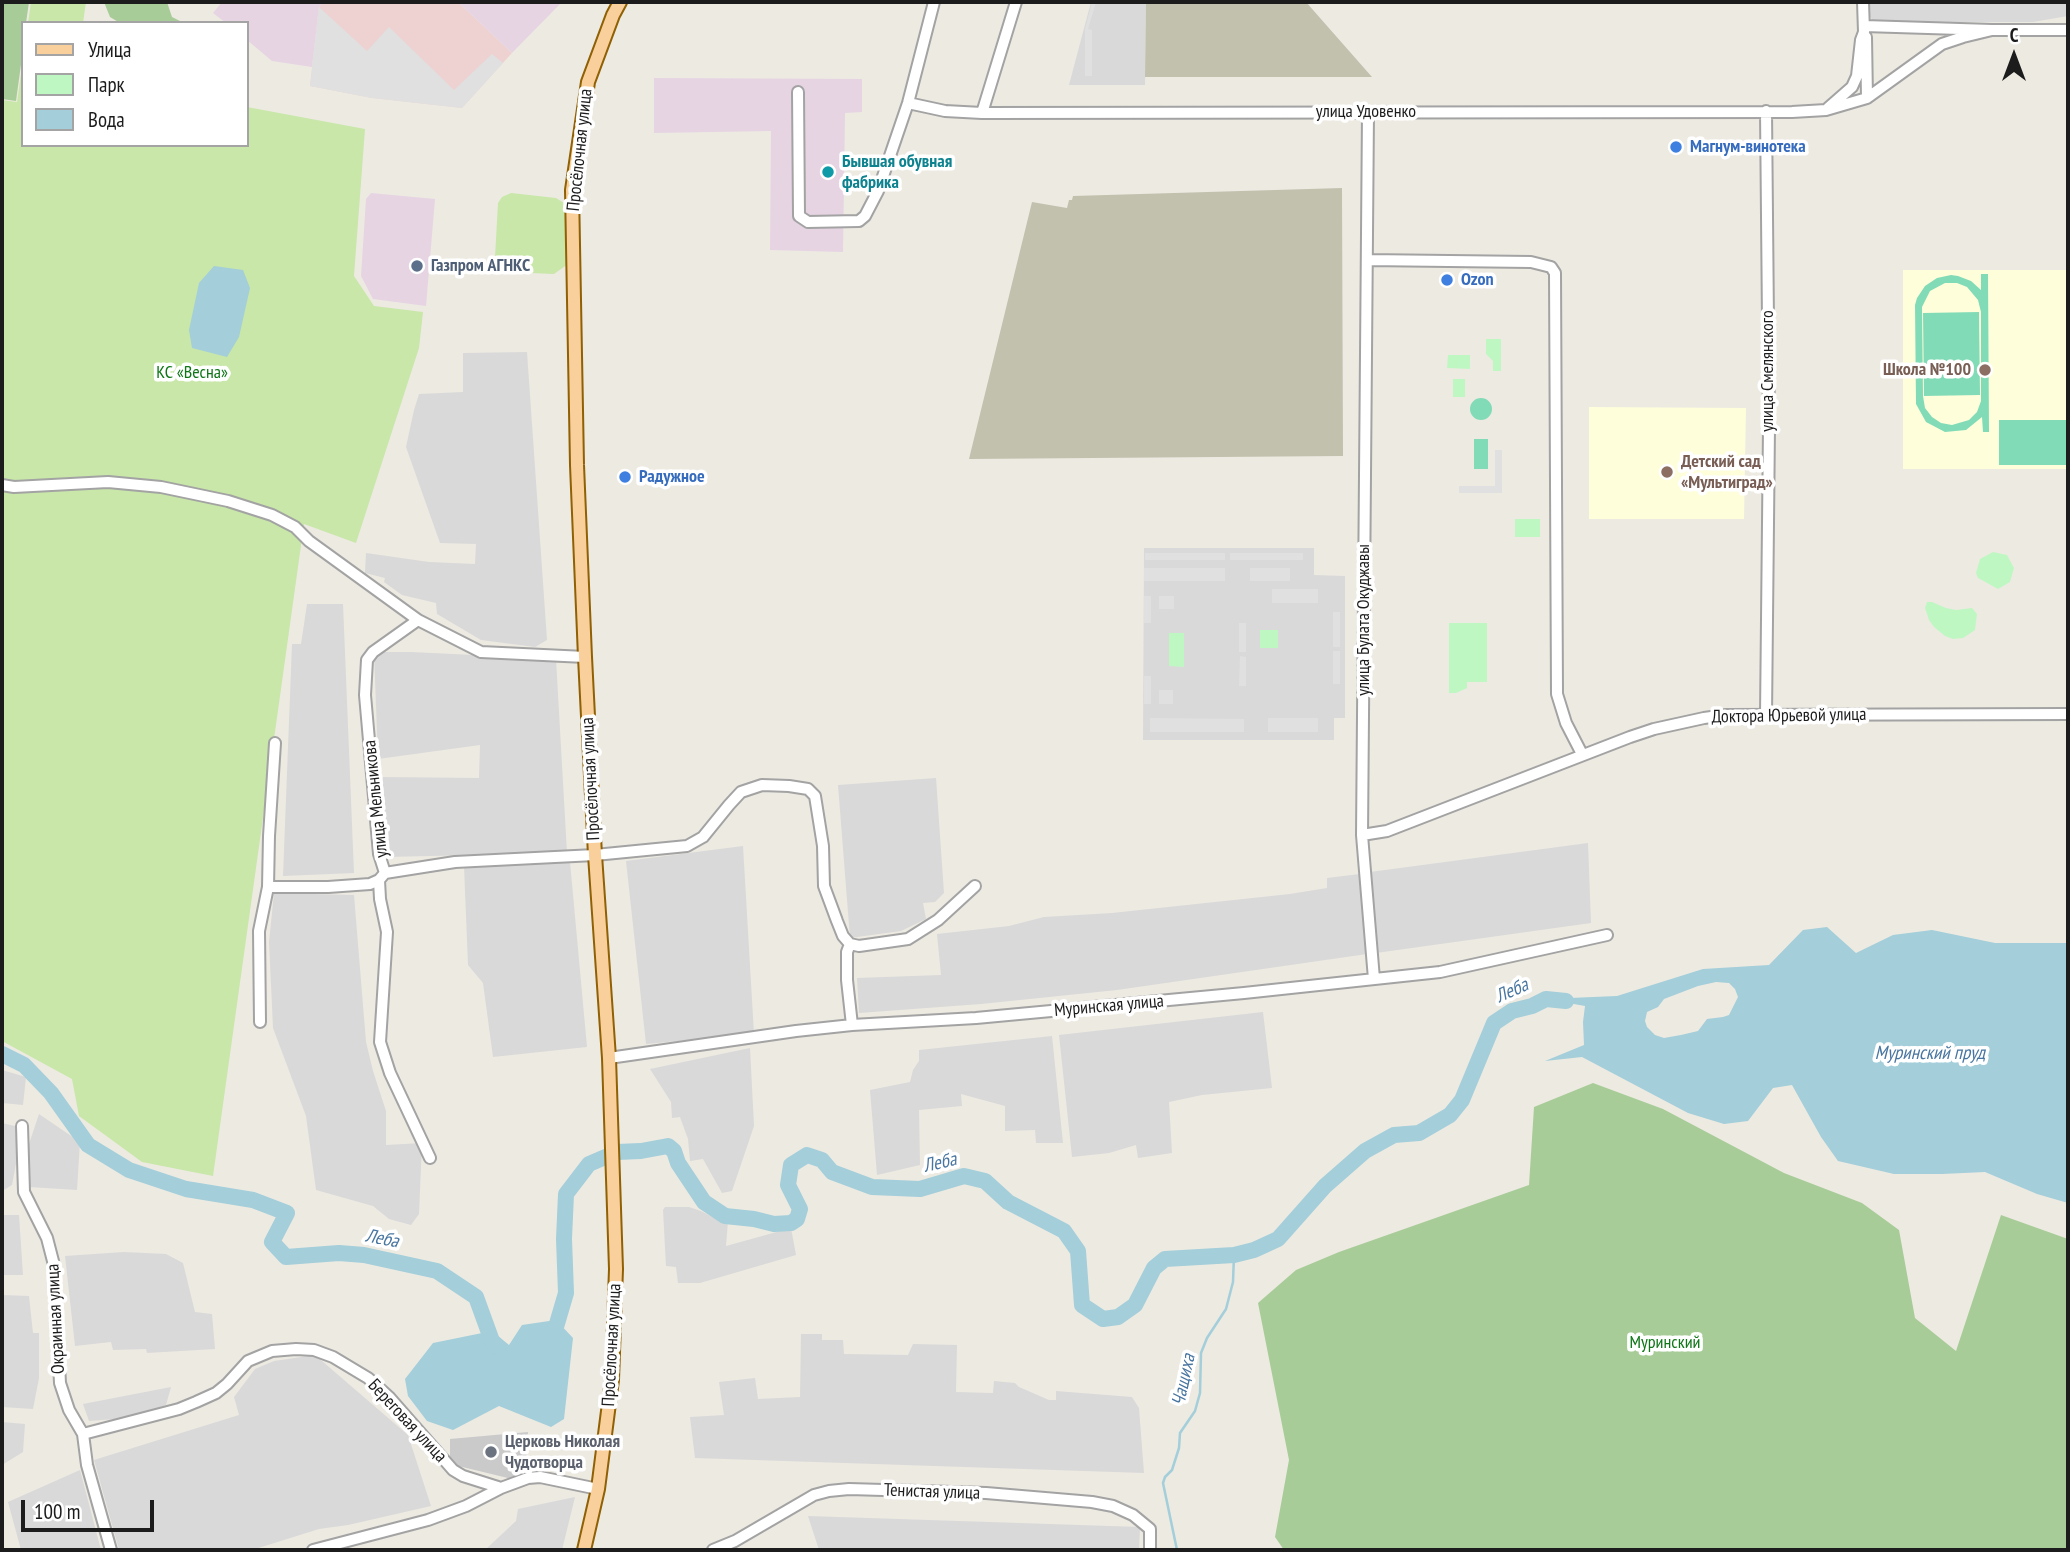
<!DOCTYPE html>
<html>
<head>
<meta charset="utf-8">
<style>
	body { margin:0 }
	#map { position:relative; width:2070px; height:1552px; overflow:hidden; background:#edeae2; font-family:"PT Sans Narrow",sans-serif }
	canvas { display:block }
	.frame { position:absolute; inset:0; border:4px solid #1c1c1c; pointer-events:none }
	.legend { position:absolute; left:21px; top:21px; width:228px; height:126px; box-sizing:border-box; background:#fff; border:2px solid #a4a4a4; margin:0; padding:9px 12px; list-style:none; font-size:21px; color:#1c1c1c }
	.legend li { display:flex; align-items:center; gap:14px; height:35px }
	.legend b { width:35px; border:2px solid #a4a4a4 }
	.north { position:absolute; left:1979px; top:21px; width:70px; height:70px; -webkit-text-stroke:5px #fff; paint-order:stroke; rotate:0deg; font-size:19px; font-weight:700; line-height:28px; text-align:center; color:#1c1c1c }
	.north::after { content:''; display:block; margin:auto; width:24px; height:32px; background:#1c1c1c; clip-path:polygon(50% 0,100% 100%,50% 72%,0 100%) }
	.scale { position:absolute; left:21px; top:1500px; width:133px; height:32px; box-sizing:border-box; border:4px solid #1c1c1c; border-top:0; padding-left:9px; font-size:21px; line-height:24px; white-space:nowrap; color:#1c1c1c; -webkit-text-stroke:5px #fff; paint-order:stroke }
</style>
</head>
<body>
<div id="map">
<canvas width="2070" height="1552"></canvas>
<div class="frame"></div>
<ul class="legend">
<li><b style="height:9px;background:#f9d09c"></b>Улица</li>
<li><b style="height:19px;background:#bff7c3"></b>Парк</li>
<li><b style="height:19px;background:#a3ceda"></b>Вода</li>
</ul>
<div class="north">С</div>
<div class="scale">100 m</div>
</div>
<script>
const context = document.querySelector('canvas').getContext('2d');
context.lineJoin = 'round';
function fillPath(path, color) { context.fillStyle = color; context.fill(path, 'evenodd'); }
const poly = rows => new Path2D(rows.map(r => 'M' + r).join(''));
function strokePath(path, color, width, dash) { context.strokeStyle = color; context.lineWidth = width; context.lineCap = dash ? 'butt' : 'round'; context.setLineDash(dash || []); context.stroke(path); }
function drawText(font, color, halo, rows, align = 'center') {
  context.font = font + ' "PT Sans Narrow",sans-serif'; context.lineWidth = 7; context.setLineDash([]); context.textBaseline = 'middle'; context.strokeStyle = halo; context.fillStyle = color; for (const [text, x, y, turn = 0] of rows) {
    context.save(); context.translate(x, y); context.rotate((+turn || 0) * Math.PI / 180); context.textAlign = isNaN(turn) ? turn : align; if (halo) context.strokeText(text, 0, 0); context.fillText(text, 0, 0); context.restore();
  }
}
fillPath(poly([
	[1091,2,1146,2,1145,85,1069,85],
	[1868,2,2068,2,2068,16,2033,22,1874,22,1868,14],
	[527,352,547,640,535,647,481,640,437,614,436,603,402,595,384,582,385,578,365,573,366,553,429,562,475,564,476,544,440,543,406,447,414,410,419,394,463,392,463,353],
	[1144,548,1314,548,1314,575,1345,576,1345,718,1334,718,1334,740,1143,740],
	[307,604,343,604,354,873,283,876,292,644,301,644],
	[374,652,411,652,556,659,567,853,385,857,380,777,479,778,480,745,378,759],
	[936,778,944,893,935,902,923,903,926,919,901,931,850,938,838,785],
	[1588,843,1591,923,1376,953,1370,872],
	[743,846,754,1034,646,1044,626,861],
	[570,862,587,1047,493,1057,483,983,468,965,464,866],
	[1360,874,1367,954,1117,990,981,1004,859,1013,857,978,941,975,937,934,1009,926,1044,917,1112,913,1290,894,1327,888,1327,878],
	[274,893,354,895,366,1042,373,1071,386,1111,386,1145,422,1143,419,1214,411,1225,389,1219,373,1206,316,1190,306,1116,273,1028,269,942],
	[1263,1012,1272,1088,1202,1095,1169,1102,1172,1153,1138,1158,1136,1145,1109,1153,1072,1157,1059,1035],
	[1052,1036,1063,1143,1036,1143,1035,1130,1005,1131,1005,1106,961,1094,962,1106,919,1110,920,1165,877,1175,870,1090,910,1082,913,1070,919,1061,919,1050],
	[750,1048,754,1126,732,1191,722,1193,703,1159,690,1161,688,1139,680,1117,672,1118,671,1102,650,1069],
	[2,1070,26,1077,23,1105,2,1103],
	[39,1114,80,1142,77,1190,29,1187,28,1147],
	[2,1123,19,1127,17,1158,12,1185,2,1191],
	[665,1207,689,1207,701,1211,716,1219,728,1221,726,1246,791,1228,796,1255,700,1283,678,1283,676,1267,666,1266,663,1210],
	[2,1215,19,1215,23,1275,2,1275],
	[124,1252,166,1254,183,1263,195,1312,212,1314,215,1349,147,1353,146,1349,113,1350,111,1342,75,1346,65,1256],
	[2,1295,29,1296,33,1333,39,1333,39,1378,33,1409,2,1407],
	[801,1334,822,1334,822,1340,843,1340,844,1354,908,1355,913,1344,957,1345,956,1392,993,1393,994,1381,1015,1383,1019,1387,1049,1400,1056,1400,1056,1391,1132,1397,1139,1408,1144,1473,695,1458,690,1417,724,1415,719,1382,755,1378,758,1399,800,1397],
	[315,1355,408,1435,431,1506,348,1525,319,1529,252,1550,119,1550,94,1460,239,1415,234,1397,255,1369,274,1361],
	[171,1387,166,1405,129,1418,89,1421,83,1404],
	[2,1422,25,1424,23,1452,2,1465],
	[80,1470,101,1550,21,1550,8,1502],
	[575,1497,562,1550,485,1550,516,1521,518,1509],
	[808,1516,1140,1527,1139,1550,819,1550]
]), '#dad9d9');
fillPath(poly([
	[323,2,458,2,512,53,462,108,372,98,310,86,319,7]
]), '#eed2d1');
fillPath(poly([
	[222,2,324,2,319,7,312,67,272,61,247,40,247,23,226,23,213,13],
	[458,2,562,2,512,53],
	[654,78,862,79,862,112,845,113,843,252,770,250,771,131,654,133],
	[371,193,435,199,426,306,373,299,361,276,366,199]
]), '#e6d4e3');
fillPath(poly([
	[1903,270,2068,270,2068,469,1903,469],
	[1589,407,1746,408,1744,519,1589,519]
]), '#fefedb');
fillPath(poly([
	[528,1432,526,1462,512,1479,450,1464,450,1439]
]), '#cacaca');
fillPath(poly([
	[1146,2,1306,2,1372,77,1145,77],
	[1342,188,1343,456,969,459,1032,202,1067,208,1069,200,1072,200,1073,196]
]), '#c2c1ae');
fillPath(poly([
	[31,2,86,2,83,23,28,23],
	[23,60,23,145,247,145,247,107,365,129,354,276,374,306,423,312,419,348,356,543,304,524,213,1176,142,1162,79,1116,72,1079,2,1041,2,100,17,102],
	[511,193,556,198,564,203,568,209,568,264,554,274,507,272,497,265,495,257,498,203,502,197]
]), '#c8e7a9');
fillPath(poly([
	[2,2,29,2,26,23,23,23,23,50,16,101,2,99],
	[104,2,167,2,172,17,184,23,120,23,110,17],
	[1593,1083,1663,1109,1784,1173,1862,1203,1899,1230,1915,1318,1956,1351,2001,1215,2068,1239,2068,1550,1284,1550,1275,1537,1289,1460,1258,1303,1296,1270,1339,1252,1529,1185,1534,1107]
]), '#a8cc98');
fillPath(poly([
	[1486,339,1501,339,1501,371,1493,371,1493,361,1486,354],
	[1448,355,1470,355,1470,369,1447,368],
	[1453,379,1465,379,1465,397,1453,397],
	[1515,519,1540,519,1540,537,1515,537],
	[1993,552,2007,555,2014,568,2010,582,1998,589,1978,578,1976,573,1980,559],
	[1927,602,1932,602,1946,608,1956,610,1972,608,1977,614,1975,630,1963,638,1953,639,1945,636,1934,627,1929,620,1925,608],
	[1449,623,1487,623,1487,682,1467,682,1467,688,1456,693,1449,693],
	[1260,630,1278,630,1278,648,1260,648],
	[1169,633,1184,633,1184,667,1169,666]
]), '#bff7c3');
fillPath(poly([
	[1981,274,1988,274,1989,432,1983,432,1982,417,1966,430,1945,432,1926,422,1916,404,1915,305,1917,298,1925,286,1937,278,1951,275,1958,276,1971,281,1981,290],
	[1945,283,1957,283,1967,287,1978,300,1981,312,1981,401,1977,412,1969,420,1952,425,1941,423,1932,417,1925,408,1923,396,1922,307,1930,291],
	[1979,312,1980,395,1924,396,1923,313],
	'1470 409a11 11 0 1 1 22 0a11 11 0 1 1-22 0Z',
	[1999,420,2068,420,2068,465,1999,465],
	[1474,439,1488,439,1488,469,1474,469]
]), '#82dbb7');
fillPath(poly([
	[1092,2,1096,2,1088,29,1092,30,1092,76,1085,76,1085,29],
	[319,7,367,51,389,27,454,90,492,54,503,63,462,108,372,98,310,86],
	[1495,450,1502,450,1502,493,1459,493,1459,486,1495,486],
	[1145,553,1225,553,1225,560,1145,560],
	[1230,553,1303,553,1303,560,1230,560],
	[1144,568,1225,568,1225,581,1144,581],
	[1250,568,1290,568,1290,581,1250,581],
	[1272,589,1318,589,1318,603,1272,603],
	[1144,596,1151,596,1151,623,1144,623],
	[1159,596,1174,596,1174,609,1159,609],
	[1333,612,1340,612,1340,647,1333,647],
	[1239,623,1246,623,1246,652,1239,652],
	[1333,651,1340,651,1340,684,1333,684],
	[1240,656,1246,657,1246,686,1239,686],
	[1144,676,1151,676,1151,704,1144,704],
	[1159,690,1173,690,1173,704,1159,704],
	[1150,718,1244,719,1244,732,1150,732],
	[1268,718,1318,718,1318,732,1268,732]
]), '#e0e0e0');
fillPath(poly([
	[214,266,243,270,250,288,239,337,227,357,192,348,189,330,199,283],
	[1827,927,1856,953,1893,935,1932,930,1995,943,2068,943,2068,1203,2037,1194,1985,1172,1942,1174,1894,1174,1838,1161,1821,1137,1792,1085,1773,1088,1748,1121,1724,1124,1688,1113,1582,1057,1545,1061,1584,1045,1583,1022,1585,1006,1546,999,1617,996,1703,969,1769,965,1803,930],
	[1716,982,1729,983,1735,989,1738,997,1729,1015,1723,1017,1707,1019,1698,1031,1681,1035,1664,1038,1655,1035,1647,1027,1645,1021,1647,1012,1658,1007,1664,999,1698,986],
	[556,1320,573,1338,564,1419,551,1427,499,1406,453,1430,427,1421,408,1396,405,1379,433,1343,492,1331,509,1345,522,1325]
]), '#a3ceda');
strokePath(poly([
	[1177,1550,1163,1483,1165,1477,1172,1470,1179,1448,1180,1433,1195,1411,1200,1393,1201,1353,1207,1338,1226,1309,1233,1282,1234,1255]
]), '#a3ceda', 2.5);
strokePath(poly([
	[2,1054,24,1065,51,1093,88,1145,129,1170,186,1189,253,1200,287,1213,272,1242,286,1257,339,1253,364,1255,437,1271,476,1297,492,1341,498,1347],
	[547,1339,556,1327,566,1293,564,1239,566,1194,589,1164,617,1152,641,1151,668,1146,674,1151,678,1163,704,1202,725,1216,754,1219,774,1224,791,1223,797,1219,800,1209,788,1185,791,1165,807,1155,822,1160,832,1172,872,1187,920,1189,964,1176,985,1181,1008,1202,1064,1231,1078,1251,1082,1305,1103,1319,1118,1317,1135,1305,1154,1268,1165,1259,1234,1255,1254,1250,1278,1239,1325,1186,1365,1151,1394,1135,1419,1133,1450,1115,1462,1100,1494,1023,1512,1011,1532,1006,1546,999,1566,1001]
]), '#a3ceda', 16);
const minor = poly([
	[1864,26,1992,30,2068,30],
	[1866,37,1867,98],
	[798,92,799,216,808,222,859,221,865,216,878,191,908,103,934,2],
	[908,103,945,111,982,113,1792,112,1826,110,1867,98,1942,44,1963,37,1992,30],
	[1828,108,1852,87,1857,76,1861,40,1864,32,1863,2],
	[1766,111,1769,427,1766,715],
	[982,113,1016,2],
	[1368,113,1362,835,1374,979],
	[1367,260,1531,262,1551,267,1555,273,1557,694,1566,723,1582,754],
	[2,485,14,487,108,482,161,487,228,501,272,515,295,527,309,541,418,620,481,652,585,657],
	[418,620,373,652,367,660,365,695,379,854,385,873,379,880,380,899,387,932,380,1042,390,1073,430,1158],
	[1362,835,1387,831,1630,737,1654,729,1704,718,1726,715,2068,714],
	[385,873,455,862,595,855,687,846,703,837,729,805,741,792,762,785,789,786,808,789,815,796,823,846,824,886,837,921,843,936,850,944,859,946,908,939,938,920,975,886],
	[268,887,328,887,370,884,379,880],
	[850,944,847,952,847,980,852,1025],
	[260,1022,259,931,268,887,269,836,275,743],
	[609,1058,796,1031,852,1025,976,1018,1244,993,1440,972,1607,935],
	[22,1126,24,1192,47,1238,54,1265,60,1383,69,1410,83,1434,87,1465,111,1550],
	[83,1434,179,1409,196,1402,216,1393,227,1384,248,1361,272,1351,296,1349,314,1350,333,1357,368,1378,390,1398,453,1470,463,1476,501,1488],
	[313,1550,428,1520,466,1506,501,1488,528,1478,540,1477,598,1489],
	[713,1550,735,1541,814,1495,829,1491,849,1489,986,1493,1092,1502,1113,1506,1133,1515,1150,1529,1150,1550]
]);
const major = poly([
	[584,1550,598,1489,612,1380,616,1269,609,1058,595,855,585,657,577,465,572,190,588,82,613,15,620,2]
]);
strokePath(minor, '#a3a3a3', 14);
strokePath(major, '#906004', 16);
strokePath(minor, '#fff', 10);
strokePath(major, '#f9d09c', 12);
for (const [x, y, r, color] of [
	[1676,147,7,"#3f7fe0"],
	[828,172,7,"#0f9aa8"],
	[417,266,7,"#5c6f8a"],
	[1447,280,7,"#3f7fe0"],
	[1985,370,7,"#8d6e63"],
	[1667,472,7,"#8d6e63"],
	[625,477,7,"#3f7fe0"],
	[491,1452,7,"#6b7280"]
]) { const dot = new Path2D(); dot.arc(x, y, r, 0, 2 * Math.PI); context.fillStyle = color; context.fill(dot); strokePath(dot, '#fff', 2.5); }
drawText('18px', '#1c1c1c', '#fff', [
	["улица Удовенко",1366,112],
	["Просёлочная улица",580,150,-84],
	["улица Смелянского",1768,371,-90],
	["улица Булата Окуджавы",1364,620,-90],
	["Доктора Юрьевой улица",1789,716,-1],
	["Просёлочная улица",591,779,-93],
	["улица Мельникова",376,799,-96],
	["Муринская улица",1109,1006,-5],
	["Окраинная улица",56,1319,-93],
	["Просёлочная улица",612,1345,-87],
	["Береговая улица",407,1421,47],
	["Тенистая улица",932,1492,2]
]);
drawText('bold 18px', '#366cbe', '#fff', [
	["Магнум-винотека",1690,147],
	["Ozon",1461,280],
	["Радужное",639,477]
], 'left');
drawText('bold 18px', '#0d838f', '#fff', [
	["Бывшая обувная",842,162],
	["фабрика",842,183]
], 'left');
drawText('bold 18px', '#4e5e75', '#fff', [
	["Газпром АГНКС",431,266]
], 'left');
drawText('bold 18px', '#785e54', '#fff', [
	["Школа №100",1971,370],
	["Детский сад",1681,462,"left"],
	["«Мультиград»",1681,483,"left"]
], 'right');
drawText('18px', '#0e7616', '#fff', [
	["КС «Весна»",192,373],
	["Муринский",1665,1343]
]);
drawText('bold 18px', '#5b616d', '#fff', [
	["Церковь Николая",505,1442],
	["Чудотворца",505,1463]
], 'left');
drawText('italic 19px', '#4976a1', '#fff', [
	["Леба",1512,991,-24],
	["Муринский пруд",1930,1054],
	["Леба",940,1163,-13],
	["Леба",382,1239,11],
	["Чащиха",1184,1380,-78]
]);
</script>
</body>
</html>
